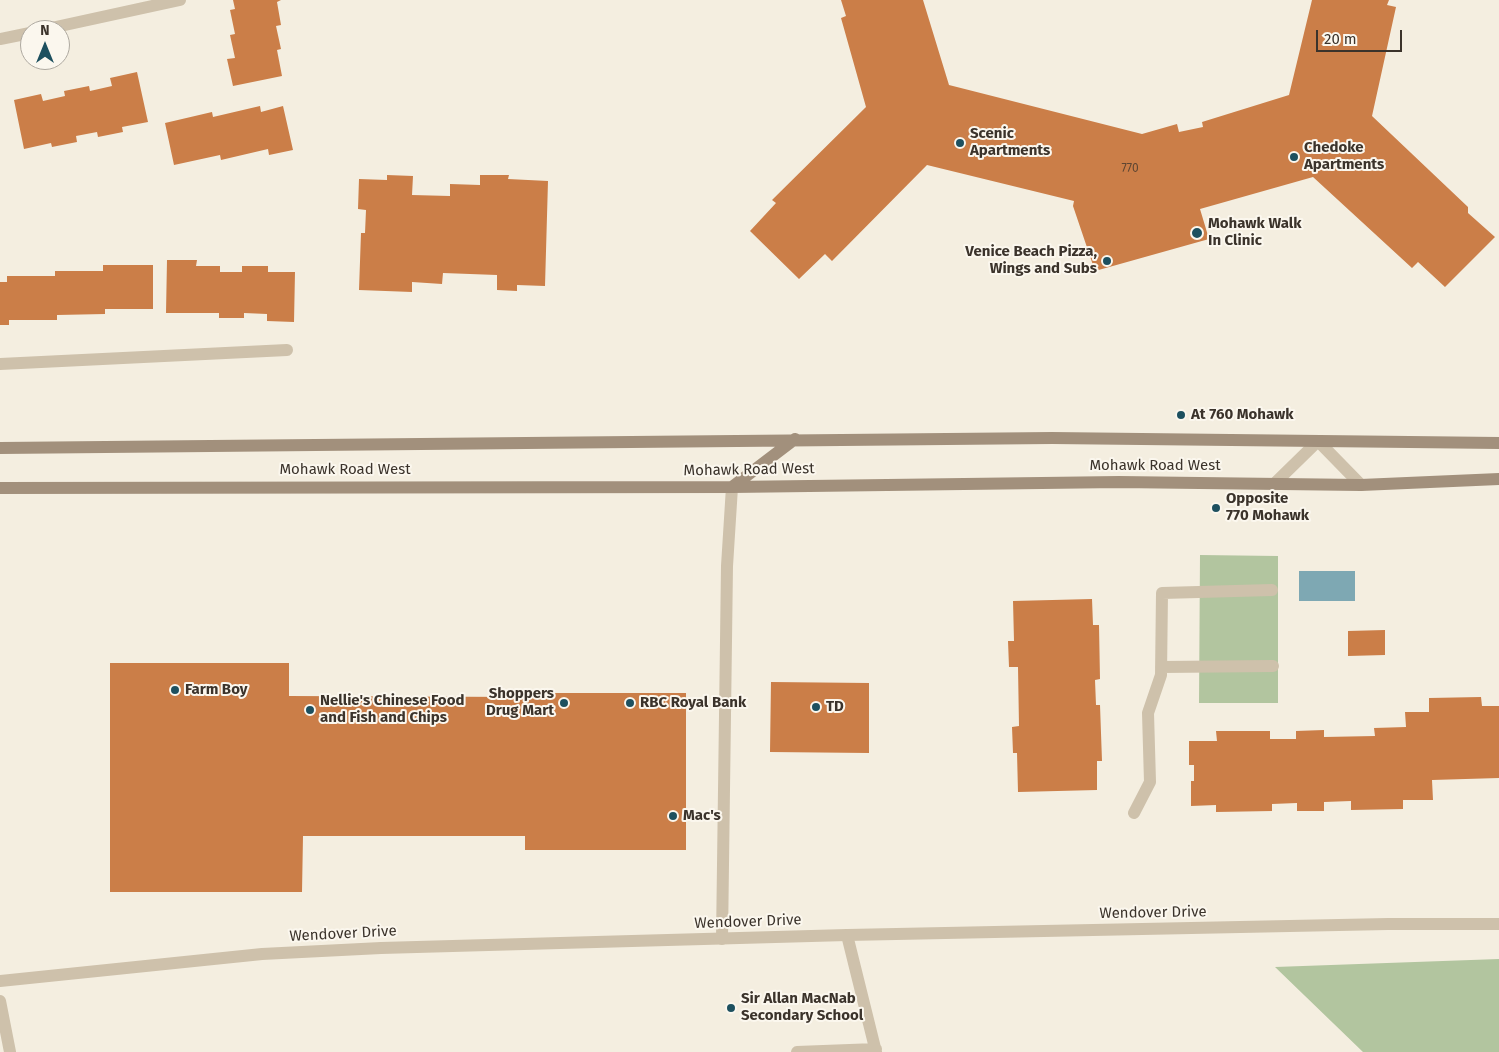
<!DOCTYPE html>
<html>
<head>
<meta charset="utf-8">
<style>
	body { margin:0 }
	#map { position:relative; width:1499px; height:1052px; overflow:hidden; background:#f4eee0; font-family:"Fira Sans",sans-serif }
	canvas { display:block }
	.north { position:absolute; left:20px; top:20px; width:50px; height:50px; box-sizing:border-box; background:#fbf7ee; border:1px solid #aea9a0; border-radius:50%; rotate:0deg; font-size:14px; font-weight:700; line-height:20px; text-align:center; color:#3b332b }
	.north::after { content:''; display:block; margin:auto; width:18px; height:22px; background:#1d505f; clip-path:polygon(50% 0,100% 100%,50% 72%,0 100%) }
	.scale { position:absolute; left:1316px; top:30px; width:86px; height:22px; box-sizing:border-box; border:2px solid #3b332b; border-top:0; padding-left:6px; font-size:15px; line-height:18px; white-space:nowrap; color:#3b332b; -webkit-text-stroke:4px #fbf7ee; paint-order:stroke }
</style>
</head>
<body>
<div id="map">
<canvas width="1499" height="1052"></canvas>
<div class="north">N</div>
<div class="scale">20 m</div>
</div>
<script>
const context = document.querySelector('canvas').getContext('2d');
context.lineJoin = 'round';
function fillPath(path, color) { context.fillStyle = color; context.fill(path, 'evenodd'); }
const poly = rows => new Path2D(rows.map(r => 'M' + r).join(''));
function strokePath(path, color, width, dash) { context.strokeStyle = color; context.lineWidth = width; context.lineCap = dash ? 'butt' : 'round'; context.setLineDash(dash || []); context.stroke(path); }
function drawText(font, color, halo, rows, align = 'center') {
  context.font = font + ' "Fira Sans",sans-serif'; context.lineWidth = 4; context.setLineDash([]); context.textBaseline = 'middle'; context.strokeStyle = halo; context.fillStyle = color; for (const [text, x, y, turn = 0] of rows) {
    context.save(); context.translate(x, y); context.rotate((+turn || 0) * Math.PI / 180); context.textAlign = isNaN(turn) ? turn : align; if (halo) context.strokeText(text, 0, 0); context.fillText(text, 0, 0); context.restore();
  }
}
fillPath(poly([
	[1200,555,1278,556,1278,703,1199,703],
	[1499,959,1499,1052,1363,1052,1275,967]
]), '#b2c59f');
fillPath(poly([
	[1299,571,1355,571,1355,601,1299,601]
]), '#7ea8b3');
fillPath(poly([
	[233,0,281,0,277,2,281,25,276,26,281,49,277,50,282,76,233,86,227,59,235,58,230,35,235,34,230,10,235,9],
	[841,0,923,0,949,85,1142,134,1177,124,1179,132,1203,127,1202,122,1289,95,1312,0,1389,0,1387,5,1396,7,1372,116,1468,207,1468,213,1495,237,1445,287,1418,262,1412,268,1313,177,1200,209,1209,239,1095,271,1073,206,1074,201,927,165,832,261,825,254,799,279,750,231,776,203,772,200,866,107,841,18,846,16],
	[137,72,148,122,122,127,123,132,98,137,97,132,76,136,77,142,52,147,51,143,24,149,14,100,41,94,43,101,65,96,64,91,89,86,90,91,112,86,110,78],
	[260,106,261,112,283,106,293,150,269,155,268,149,221,160,220,155,174,165,165,123,212,112,213,117],
	[387,175,413,176,412,195,450,196,450,184,480,185,480,175,509,175,508,179,548,181,545,286,517,285,517,291,497,290,497,275,443,273,442,284,412,282,412,292,359,290,361,233,365,233,366,210,358,209,359,179,387,180],
	[167,260,197,260,196,266,220,266,220,272,242,272,242,266,268,266,268,272,295,272,294,322,267,321,267,314,244,313,244,318,219,318,219,313,166,313],
	[103,265,153,265,153,309,105,309,105,314,57,315,57,320,9,320,9,325,0,325,0,282,7,282,7,276,55,276,55,271,103,271],
	[1092,599,1093,625,1099,625,1100,679,1095,680,1096,705,1100,705,1102,761,1097,761,1097,790,1018,792,1017,753,1013,753,1012,727,1019,726,1018,667,1009,667,1008,641,1014,641,1013,601],
	[1385,630,1385,655,1348,656,1348,631],
	[110,663,289,663,289,696,523,697,523,693,686,693,686,850,525,850,525,836,303,836,302,892,110,892],
	[771,682,869,683,869,753,770,752],
	[1481,697,1482,706,1499,706,1499,778,1432,780,1433,800,1403,800,1403,809,1351,810,1351,801,1324,802,1324,811,1297,811,1297,803,1272,804,1272,811,1216,812,1216,805,1191,806,1191,781,1194,781,1194,765,1189,765,1189,741,1217,741,1216,731,1270,731,1270,739,1296,739,1296,731,1324,730,1324,737,1375,736,1374,728,1406,727,1405,712,1429,712,1429,698]
]), '#cb7e48');
strokePath(poly([
	[42,30,180,0],
	[0,39,30,33],
	[0,364,287,350],
	[1274,484,1318,441,1361,485],
	[1161,667,1273,666],
	[1134,813,1150,782,1148,713,1161,675,1162,593,1272,590],
	[847,935,876,1052],
	[722,939,727,566,732,487],
	[797,1052,876,1049]
]), '#cec1ab', 12);
strokePath(poly([
	[0,981,262,954,381,948,847,935,1388,924,1499,924],
	[0,1001,10,1052]
]), '#cec1ab', 12);
strokePath(poly([
	[0,448,1052,438,1499,443],
	[732,487,795,439],
	[0,488,732,487,1119,482,1361,485,1499,479]
]), '#a2907c', 12);
for (const [x, y, r, color] of [
	[960,143,5,"#1d505f"],
	[1294,157,5,"#1d505f"],
	[1197,233,6,"#1d505f"],
	[1107,261,5,"#1d505f"],
	[1181,415,5,"#1d505f"],
	[1216,508,5,"#1d505f"],
	[175,690,5,"#1d505f"],
	[564,703,5,"#1d505f"],
	[630,703,5,"#1d505f"],
	[816,707,5,"#1d505f"],
	[310,710,5,"#1d505f"],
	[673,816,5,"#1d505f"],
	[731,1008,5,"#1d505f"]
]) { const dot = new Path2D(); dot.arc(x, y, r, 0, 2 * Math.PI); context.fillStyle = color; context.fill(dot); strokePath(dot, '#fbf7ee', 2); }
drawText('12px', '#5f4632', null, [
	["770",1130,169]
]);
drawText('bold 15px', '#3b332b', '#fbf7ee', [
	["Scenic",970,134],
	["Apartments",970,151],
	["Chedoke",1304,148],
	["Apartments",1304,165],
	["Mohawk Walk",1208,224],
	["In Clinic",1208,241],
	["Venice Beach Pizza,",1097,252,"right"],
	["Wings and Subs",1097,269,"right"],
	["At 760 Mohawk",1191,415],
	["Opposite",1226,499],
	["770 Mohawk",1226,516],
	["Farm Boy",185,690],
	["Shoppers",554,694,"right"],
	["Drug Mart",554,711,"right"],
	["Nellie's Chinese Food",320,701],
	["and Fish and Chips",320,718],
	["RBC Royal Bank",640,703],
	["TD",826,707],
	["Mac's",683,816],
	["Sir Allan MacNab",741,999],
	["Secondary School",741,1016]
], 'left');
drawText('15px', '#3b332b', '#fbf7ee', [
	["Mohawk Road West",1155,466],
	["Mohawk Road West",345,470],
	["Mohawk Road West",749,470,-1],
	["Wendover Drive",1153,913,-1],
	["Wendover Drive",748,922,-2],
	["Wendover Drive",343,934,-3]
]);
</script>
</body>
</html>
